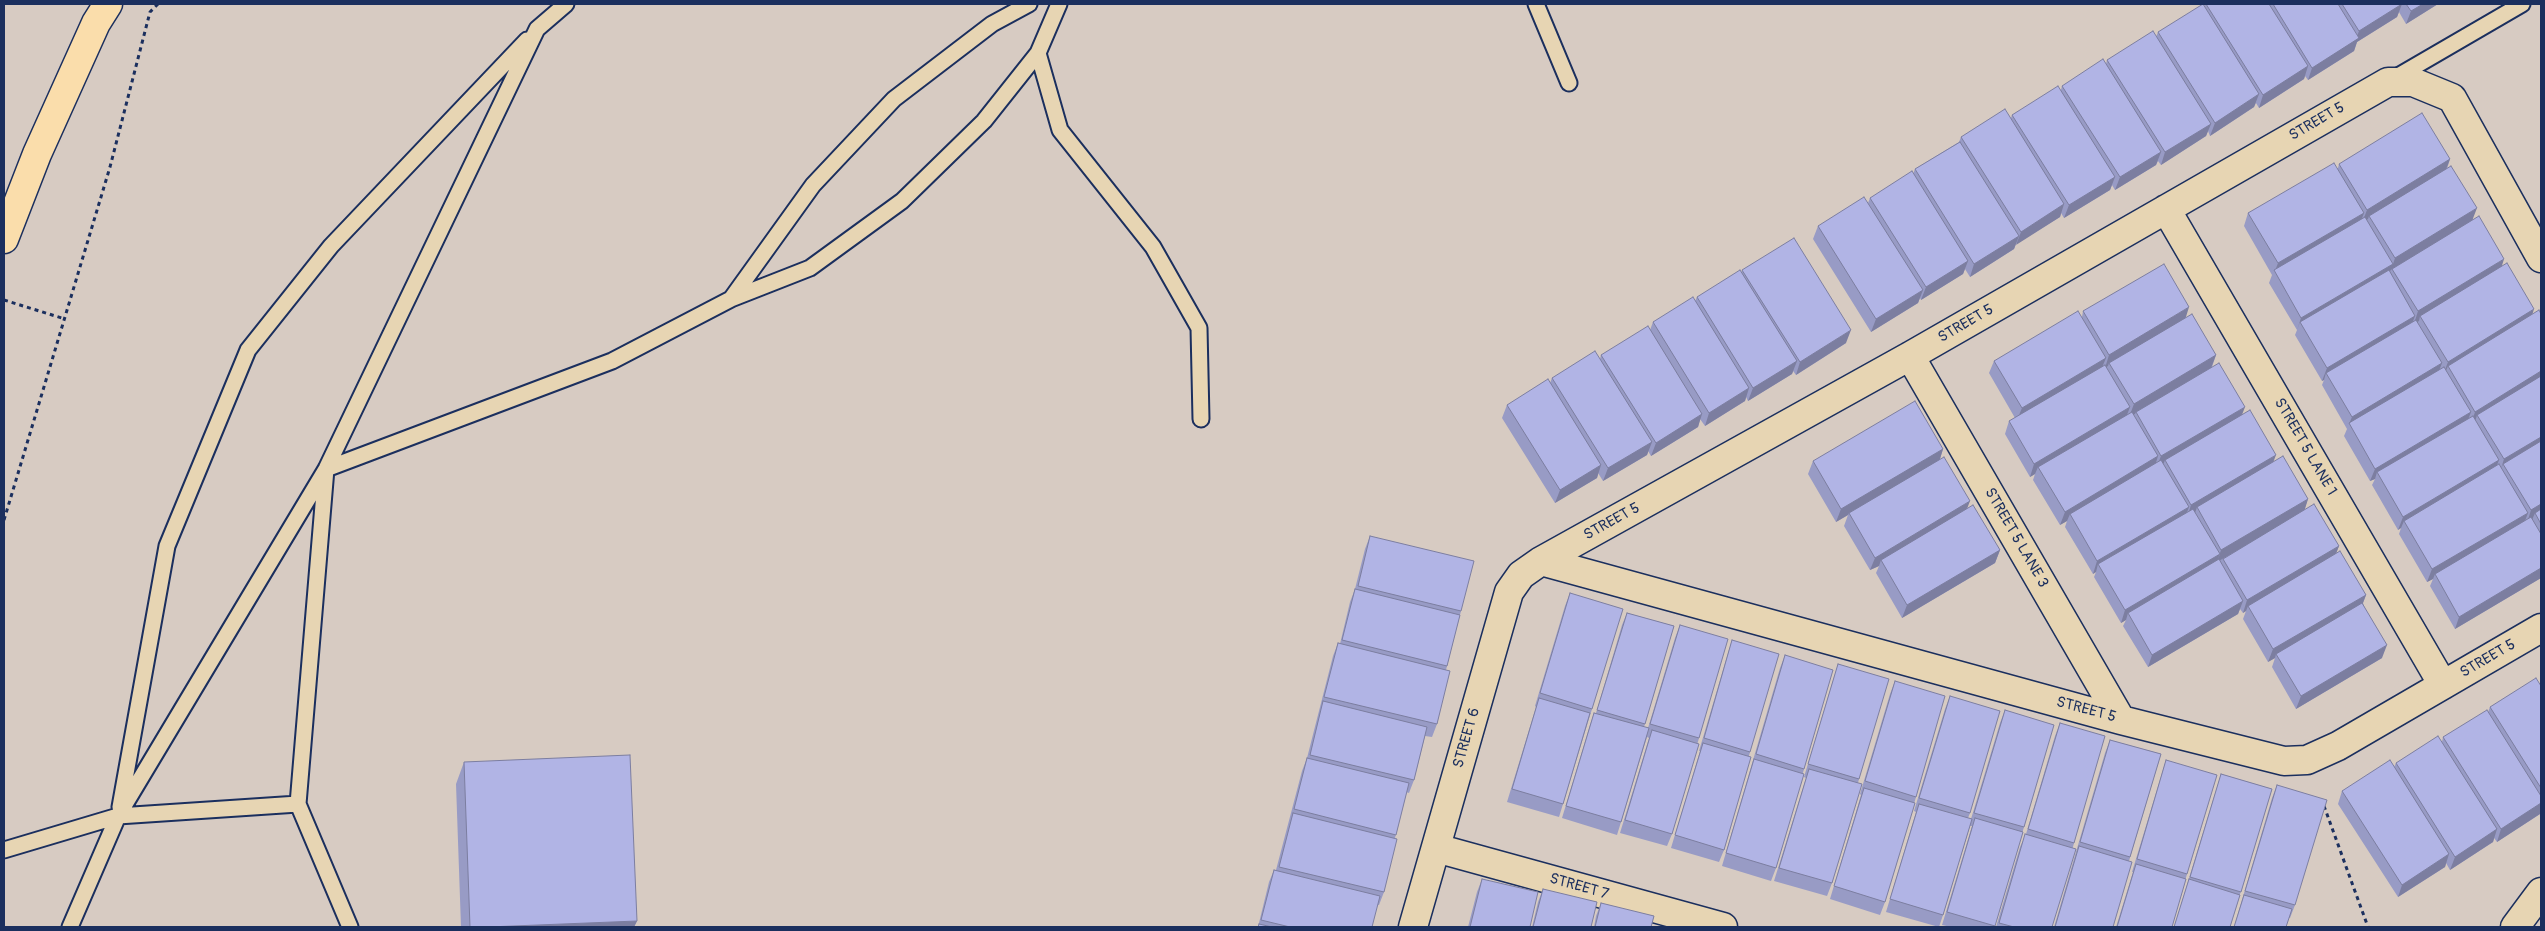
<!DOCTYPE html>
<html>
<head>
<meta charset="utf-8">
<style>
	body { margin:0 }
	#map { position:relative; width:2545px; height:931px; overflow:hidden; background:#d7cbc2; font-family:Pangolin,sans-serif }
	canvas { display:block }
	.frame { position:absolute; inset:0; border:5px solid #1b2f5e; pointer-events:none }
</style>
</head>
<body>
<div id="map">
<canvas width="2545" height="931"></canvas>
<div class="frame"></div>
</div>
<script>
const context = document.querySelector('canvas').getContext('2d');
context.lineJoin = 'round';
const poly = rows => new Path2D(rows.map(r => 'M' + r).join(''));
function strokePath(path, color, width, dash) { context.strokeStyle = color; context.lineWidth = width; context.lineCap = dash ? 'butt' : 'round'; context.setLineDash(dash || []); context.stroke(path); }
function fillPath(path, color) { context.fillStyle = color; context.fill(path, 'evenodd'); }
function drawText(font, color, halo, rows, align = 'center') {
  context.font = font + ' Pangolin,sans-serif'; context.lineWidth = 5; context.setLineDash([]); context.textBaseline = 'middle'; context.strokeStyle = halo; context.fillStyle = color; for (const [text, x, y, turn = 0] of rows) {
    context.save(); context.translate(x, y); context.rotate((+turn || 0) * Math.PI / 180); context.textAlign = isNaN(turn) ? turn : align; if (halo) context.strokeText(text, 0, 0); context.fillText(text, 0, 0); context.restore();
  }
}
const service = poly([
	[1536,4,1569,83],
	[1038,53,1060,130,1153,247,1199,328,1201,419],
	[2393,79,2522,4],
	[731,299,810,268,902,201,984,121,1038,53,1059,4],
	[120,807,167,546,248,350,331,246,527,40],
	[4,850,118,816,298,804],
	[70,927,118,816,326,469,537,29,566,4],
	[350,927,298,804,326,469,612,361,731,299,813,185,894,99,992,24,1029,4]
]);
const minor = poly([
	[2166,209,2443,685],
	[1910,356,2121,720],
	[1541,561,2121,720,2284,761,2307,760,2338,746,2541,628],
	[1436,848,1723,927],
	[1413,927,1509,592,1521,575,1541,561,1910,356,2388,82,2413,82,2452,98,2541,258],
	[2515,927,2541,892]
]);
const trunk = poly([
	[4,239,37,154,96,23,108,4]
]);
strokePath(service, '#1b2f5e', 19);
strokePath(minor, '#1b2f5e', 31);
strokePath(trunk, '#1b2f5e', 31);
strokePath(poly([
	[4,300,65,319],
	[4,520,110,167,150,12,158,4],
	[2324,806,2368,927]
]), '#1b2f5e', 3, [4, 4]);
strokePath(service, '#e7d5b3', 15);
strokePath(minor, '#e7d5b3', 28);
strokePath(trunk, '#faddab', 28);
fillPath(poly([
	[2205,4,2438,4,2406,24,2399,12,2397,17,2357,42,2354,51,2308,80,2305,76,2304,79,2259,108,2256,103,2254,107,2210,136,2208,131,2206,136,2161,165,2158,161,2156,165,2115,190,2112,185,2110,190,2064,218,2061,213,2060,217,2016,244,2014,249,1970,277,1965,269,1963,274,1921,300,1920,298,1918,303,1871,332,1813,239,1818,226,1868,203,1870,198,1913,174,1915,169,1959,142,1961,137,2011,118,2012,115,2061,90,2062,86,2106,64,2107,60,2156,37,2158,32,2204,6],
	[2450,159,2447,169,2473,219,2501,267,2532,314,2541,314,2541,578,2455,629,2430,586,2433,579,2427,582,2399,534,2401,528,2398,530,2372,485,2375,479,2370,481,2344,436,2347,429,2322,385,2324,380,2322,381,2295,335,2297,330,2269,283,2272,275,2244,226,2248,213,2338,168,2339,164],
	[1742,270,1846,343,1796,375,1793,371,1792,374,1748,401,1746,397,1745,401,1705,426,1700,419,1698,427,1651,456,1648,451,1647,455,1603,481,1598,473,1597,478,1555,503,1502,418,1507,405,1550,383,1552,378,1600,359,1601,355,1650,330,1653,322,1695,301,1697,297,1741,273],
	[2083,311,2185,318,2216,355,2212,367,2242,415,2273,462,2308,499,2304,510,2339,546,2336,553,2366,595,2363,603,2382,658,2296,709,2272,667,2275,658,2268,662,2243,619,2246,611,2243,613,2240,609,2238,614,2148,667,2123,626,2126,620,2121,623,2094,577,2096,572,2093,574,2065,527,2067,521,2060,525,2033,480,2035,474,2030,477,2005,434,2009,421,2015,418,1989,373,1994,361,2082,317],
	[1943,449,1940,459,1967,509,2000,550,1995,563,1902,618,1876,573,1879,566,1870,570,1844,526,1848,515,1836,522,1808,474,1813,461],
	[1370,536,1461,611,1446,670,1437,724,1432,737,1425,736,1414,780,1409,793,1406,792,1395,838,1384,892,1379,905,1377,905,1372,927,1258,927,1269,882,1274,870,1276,870,1302,771,1307,758,1333,656,1338,643,1340,644,1350,602,1355,589,1365,549],
	[1570,593,1592,709,1588,722,1563,804,1559,817,1507,802,1536,707,1535,706,1565,606],
	[1627,613,1674,626,1644,727,1648,728,1675,638,1680,625,1699,738,1672,834,1667,846,1620,833,1649,738,1647,737,1621,822,1617,835,1562,818,1590,725,1594,713,1596,713,1622,625],
	[1732,640,1750,752,1724,850,1719,862,1671,848,1700,751,1699,751,1728,653],
	[1785,655,1804,769,1776,868,1771,881,1722,866,1780,668],
	[1838,664,1859,779,1832,883,1827,896,1774,881,1806,778,1804,777,1834,677],
	[1895,681,1916,797,1885,902,1880,915,1830,899,1861,795,1860,794,1890,694],
	[2541,683,2541,811,2540,814,2497,842,2494,838,2493,842,2450,870,2446,863,2445,867,2398,897,2338,804,2342,791,2394,767,2396,763,2442,742,2443,737,2488,712,2490,707,2540,685],
	[1950,696,1970,813,1968,818,1971,819,2000,723,2005,710,2024,827,1994,927,1951,927,1942,925,1972,826,1970,826,1943,915,1939,927,1886,912,1916,812,1914,811,1945,709],
	[2060,723,2074,843,2052,927,1996,927,2020,847,2026,834,2055,736],
	[2110,740,2161,754,2129,861,2113,927,2054,927,2105,753],
	[2166,760,2187,874,2172,927,2116,927,2133,872,2132,872,2162,773],
	[464,762,637,921,634,927,461,927,456,784],
	[2221,774,2272,789,2230,927,2174,927,2217,787],
	[2277,785,2295,905,2290,918,2289,918,2286,927,2234,927,2272,798],
	[1482,879,1530,927,1468,927,1477,892],
	[1543,889,1591,927,1532,927,1538,902],
	[1601,903,1651,927,1594,927,1596,916]
]), '#989bc5');
fillPath(poly([
	[2402,4,2397,17,2357,42,2354,51,2308,80,2312,68,2356,39,2359,31],
	[2423,4,2438,4,2406,24,2411,11],
	[2308,66,2304,79,2259,108,2263,95],
	[2259,94,2254,107,2210,136,2215,123],
	[2211,124,2206,136,2161,165,2165,152],
	[2161,152,2156,165,2115,190,2120,177],
	[2450,159,2445,172,2369,216,2368,219,2362,223,2367,210],
	[2115,177,2110,190,2064,218,2069,205],
	[2064,204,2060,217,2016,245,2021,232],
	[2477,208,2472,221,2392,269,2390,271,2388,277,2300,322,2297,330,2301,318,2393,264,2395,258],
	[2364,213,2359,226,2275,271,2278,263],
	[2019,236,2014,249,1970,277,1974,264],
	[2504,259,2500,272,2420,316,2419,321,2414,324,2418,311],
	[1968,261,1963,274,1921,300,1926,287],
	[1923,290,1918,303,1871,332,1876,319],
	[2189,307,2185,320,2109,363,2108,366,2105,368,2109,355],
	[2534,309,2530,322,2448,366,2445,373,2443,375,2448,362],
	[2415,316,2410,329,2326,373,2324,380,2322,381,2327,368],
	[1851,330,1846,343,1796,375,1800,362],
	[2216,355,2211,368,2136,412,2135,414,2129,417,2134,404],
	[2106,358,2101,370,2017,420,2022,408],
	[1797,361,1792,374,1748,401,1753,388],
	[2442,363,2437,376,2349,424,2352,417],
	[2541,371,2541,381,2477,415,2475,422,2471,424,2475,412],
	[1749,388,1745,401,1705,426,1709,413],
	[2130,407,2125,420,2038,467,2035,474,2030,477,2034,464],
	[2245,407,2240,420,2165,460,2163,465,2156,469,2161,456],
	[2471,412,2466,425,2377,472,2375,479,2370,481,2375,469],
	[1702,414,1698,427,1651,456,1656,443],
	[2541,437,2541,447,2503,464,2500,472,2504,459],
	[1652,442,1647,455,1603,481,1608,468],
	[1943,449,1939,462,1849,513,1848,515,1836,522,1841,509],
	[2276,455,2271,468,2197,507,2195,513,2187,518,2191,505],
	[2158,456,2154,469,2070,514,2067,521,2060,525,2065,512],
	[2499,460,2494,473,2404,521,2401,528,2398,530,2403,517],
	[1601,465,1597,478,1555,503,1560,490],
	[2308,499,2304,512,2217,562,2221,550],
	[1970,501,1965,514,1881,560,1879,566,1870,570,1875,558],
	[2541,504,2541,514,2535,513,2532,520,2527,523,2531,510],
	[2189,507,2184,520,2098,564,2096,572,2093,574,2097,561],
	[2528,513,2523,526,2435,574,2433,579,2427,582,2432,569],
	[2339,546,2334,559,2248,606,2246,611,2243,613,2247,600],
	[2000,550,1995,563,1902,618,1907,605],
	[2220,554,2215,567,2128,613,2126,620,2121,623,2125,610],
	[2541,568,2541,578,2455,629,2459,617],
	[2366,595,2361,608,2276,654,2275,658,2268,662,2273,649],
	[2243,601,2238,614,2148,667,2152,655],
	[2387,645,2382,658,2296,709,2301,696],
	[2541,803,2541,810,2540,814,2497,842,2501,829],
	[2497,829,2493,842,2450,870,2455,857],
	[2449,854,2445,867,2398,897,2402,885],
	[637,921,634,927,488,927]
]), '#7c7ea0');
const building = poly([
	[2203,4,2259,94,2215,123,2158,32,2203,4],
	[2206,4,2269,4,2308,66,2263,95,2206,4],
	[2273,4,2338,4,2359,38,2312,68,2273,4],
	[2342,4,2402,4,2359,31,2342,4],
	[2406,4,2423,4,2411,11,2406,4],
	[2153,31,2211,124,2165,152,2107,60,2153,31],
	[2103,59,2161,152,2120,177,2062,86,2103,59],
	[2058,86,2115,177,2069,205,2012,115,2058,86],
	[2005,109,2064,204,2021,232,1961,137,2005,109],
	[2422,113,2450,159,2367,210,2339,164,2422,113],
	[1960,142,2019,236,1974,264,1915,169,1960,142],
	[2334,163,2364,213,2278,263,2248,213,2334,163],
	[2451,166,2477,208,2395,258,2369,216,2451,166],
	[1912,171,1968,261,1926,287,1870,198,1912,171],
	[1864,197,1923,290,1876,319,1818,226,1864,197],
	[2479,216,2504,259,2418,311,2392,269,2479,216],
	[2365,217,2393,264,2301,318,2274,270,2365,217],
	[1794,238,1851,330,1800,362,1742,270,1794,238],
	[2507,263,2534,309,2448,362,2420,316,2507,263],
	[2164,264,2189,307,2109,355,2083,311,2164,264],
	[1740,270,1797,361,1753,388,1697,297,1740,270],
	[2389,270,2415,316,2327,368,2300,322,2389,270],
	[1693,297,1749,388,1709,413,1653,322,1693,297],
	[2539,310,2541,314,2541,371,2475,412,2448,366,2539,310],
	[2078,311,2106,358,2022,408,1994,361,2078,311],
	[2192,314,2216,355,2134,404,2109,363,2192,314],
	[2416,320,2442,363,2352,417,2326,373,2416,320],
	[1648,326,1702,414,1656,443,1601,355,1648,326],
	[1595,351,1652,442,1608,468,1552,378,1595,351],
	[2219,363,2245,407,2161,456,2136,412,2219,363],
	[2105,365,2130,407,2034,464,2009,421,2105,365],
	[2444,367,2471,412,2375,469,2349,423,2444,367],
	[2541,376,2541,437,2504,459,2477,415,2541,376],
	[1548,379,1601,465,1560,490,1507,405,1548,379],
	[1915,401,1943,449,1841,509,1813,461,1915,401],
	[2250,410,2276,455,2191,505,2165,460,2250,410],
	[2132,412,2158,456,2065,512,2038,467,2132,412],
	[2473,416,2499,460,2403,517,2377,472,2473,416],
	[2541,441,2541,504,2531,510,2503,464,2541,441],
	[2283,456,2308,499,2221,550,2197,507,2283,456],
	[1944,457,1970,501,1875,558,1849,513,1944,457],
	[2161,460,2189,507,2097,561,2070,514,2161,460],
	[2499,464,2528,513,2432,569,2404,521,2499,464],
	[2314,504,2339,546,2247,600,2223,559,2314,504],
	[1973,505,2000,550,1907,605,1881,560,1973,505],
	[2193,509,2220,554,2125,610,2098,564,2193,509],
	[2541,509,2541,524,2535,513,2541,509],
	[2531,517,2541,534,2541,568,2459,617,2435,574,2531,517],
	[1370,536,1474,561,1461,611,1358,586,1370,536],
	[2340,551,2366,595,2273,649,2248,606,2340,551],
	[2219,559,2243,601,2152,655,2128,613,2219,559],
	[1355,589,1460,615,1447,666,1342,640,1355,589],
	[1570,593,1623,609,1592,709,1540,693,1570,593],
	[2362,603,2387,645,2301,696,2276,654,2362,603],
	[1627,613,1674,626,1645,724,1597,710,1627,613],
	[1680,625,1728,639,1699,738,1650,724,1680,625],
	[1732,640,1779,654,1750,752,1704,738,1732,640],
	[1338,643,1450,671,1437,724,1324,697,1338,643],
	[1785,655,1833,670,1804,769,1756,754,1785,655],
	[1838,664,1889,679,1859,779,1808,764,1838,664],
	[2536,678,2541,686,2541,788,2490,707,2536,678],
	[1895,681,1945,696,1916,797,1865,781,1895,681],
	[1950,696,2000,711,1970,813,1919,798,1950,696],
	[1539,698,1590,713,1563,804,1512,789,1539,698],
	[1323,701,1427,727,1414,780,1310,755,1323,701],
	[2005,710,2054,725,2024,827,1974,813,2005,710],
	[2487,710,2541,796,2541,803,2501,829,2443,737,2487,710],
	[1594,713,1649,728,1621,822,1566,806,1594,713],
	[2060,723,2105,736,2074,843,2028,829,2060,723],
	[1652,730,1699,744,1672,834,1625,820,1652,730],
	[2438,736,2497,829,2455,857,2396,763,2438,736],
	[2110,740,2161,754,2130,857,2080,842,2110,740],
	[1703,743,1751,757,1724,850,1675,835,1703,743],
	[630,755,637,921,488,927,470,927,464,762,630,755],
	[1307,758,1409,783,1396,835,1294,809,1307,758],
	[1754,759,1804,774,1776,868,1726,853,1754,759],
	[2166,760,2217,775,2187,874,2137,859,2166,760],
	[2390,760,2449,854,2402,885,2342,791,2390,760],
	[1809,769,1862,784,1832,883,1779,868,1809,769],
	[2221,774,2272,789,2241,892,2190,877,2221,774],
	[2277,785,2327,800,2295,905,2245,891,2277,785],
	[1864,788,1915,803,1885,902,1834,886,1864,788],
	[1919,804,1972,819,1943,915,1890,899,1919,804],
	[1293,813,1397,839,1384,892,1279,867,1293,813],
	[1975,818,2023,832,1995,926,1947,912,1975,818],
	[2025,834,2076,849,2052,927,2014,927,1999,923,2025,834],
	[2079,846,2132,862,2113,927,2055,927,2079,846],
	[2136,864,2186,879,2172,927,2117,927,2136,864],
	[1274,870,1380,896,1372,927,1290,927,1261,920,1274,870],
	[1482,879,1538,892,1530,927,1470,927,1482,879],
	[2189,879,2240,895,2230,927,2174,927,2189,879],
	[1543,889,1597,902,1591,927,1533,927,1543,889],
	[2244,895,2292,909,2286,927,2234,927,2244,895],
	[1601,903,1654,916,1651,927,1595,927,1601,903],
	[1259,924,1272,927,1258,927,1259,924]
]);
fillPath(building, '#b1b4e5');
strokePath(building, '#7c7ea0', 1);
drawText('15px', '#1b2f5e', '#e7d5b3', [
	["STREET 5",2317,122,-30],
	["STREET 5",1966,324,-30],
	["STREET 5 LANE 1",2305,447,60],
	["STREET 5",1612,522,-29],
	["STREET 5 LANE 3",2016,538,60],
	["STREET 5",2488,659,-30],
	["STREET 5",2086,710,15],
	["STREET 6",1467,738,-74],
	["STREET 7",1579,887,16]
]);
</script>
</body>
</html>
